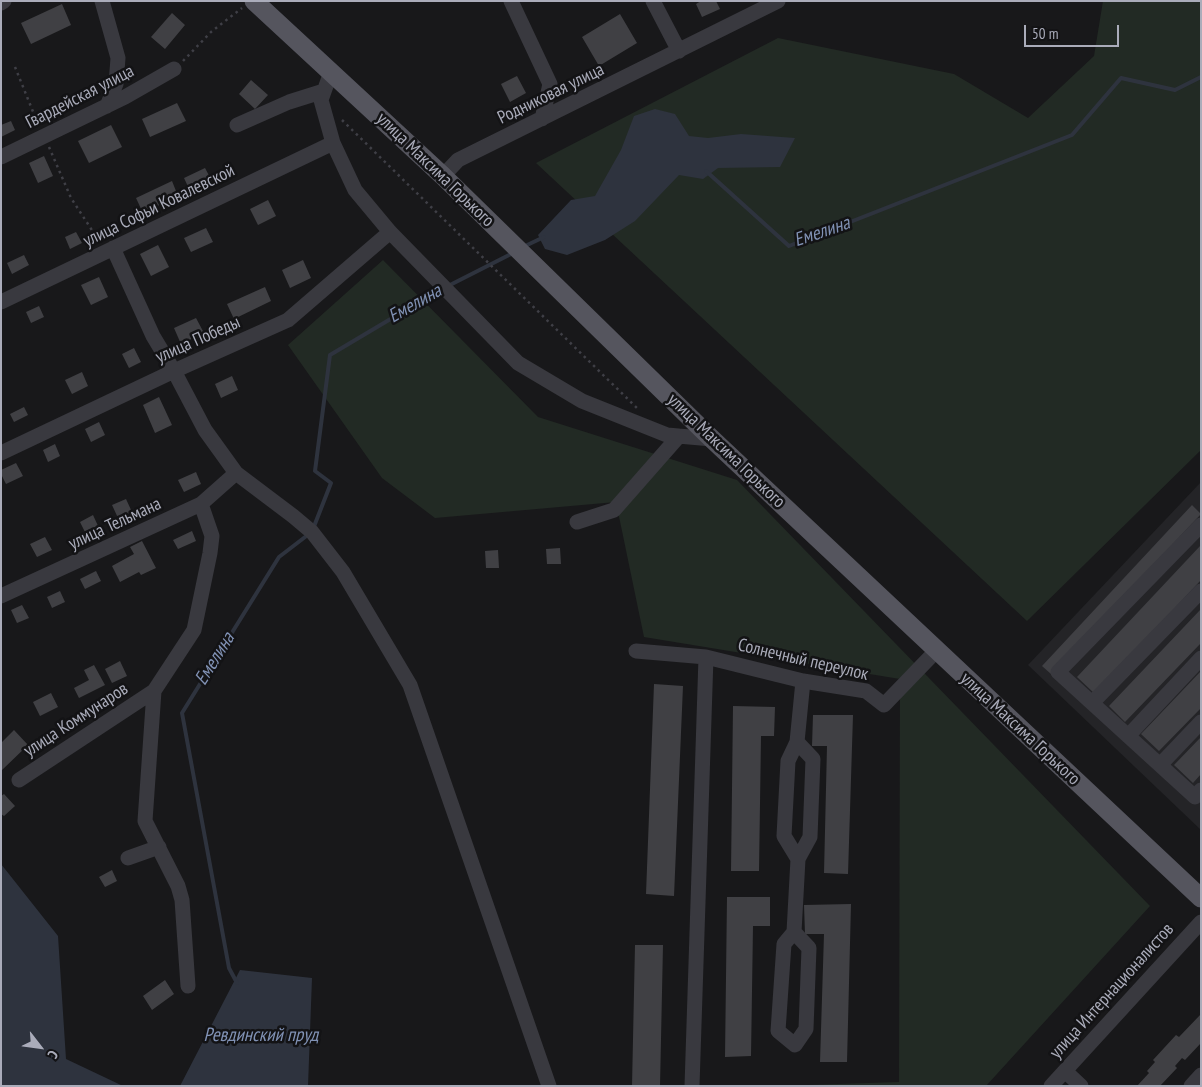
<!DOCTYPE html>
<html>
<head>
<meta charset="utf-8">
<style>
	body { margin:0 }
	#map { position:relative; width:1202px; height:1087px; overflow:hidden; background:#18181a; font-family:"PT Sans Narrow",sans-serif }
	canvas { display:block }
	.frame { position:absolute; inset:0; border:2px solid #aaacba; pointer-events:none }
	.north { position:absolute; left:15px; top:1022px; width:50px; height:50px; -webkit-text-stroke:4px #131315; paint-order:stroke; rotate:120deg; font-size:14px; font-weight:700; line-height:20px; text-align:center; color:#aaacba }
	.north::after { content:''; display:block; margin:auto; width:18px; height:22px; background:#aaacba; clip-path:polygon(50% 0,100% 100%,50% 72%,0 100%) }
	.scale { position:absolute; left:1024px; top:25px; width:95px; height:22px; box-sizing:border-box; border:2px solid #aaacba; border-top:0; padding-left:6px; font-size:15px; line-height:18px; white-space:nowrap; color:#aaacba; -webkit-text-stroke:4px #131315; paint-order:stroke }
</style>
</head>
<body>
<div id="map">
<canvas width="1202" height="1087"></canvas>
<div class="frame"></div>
<div class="north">С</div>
<div class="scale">50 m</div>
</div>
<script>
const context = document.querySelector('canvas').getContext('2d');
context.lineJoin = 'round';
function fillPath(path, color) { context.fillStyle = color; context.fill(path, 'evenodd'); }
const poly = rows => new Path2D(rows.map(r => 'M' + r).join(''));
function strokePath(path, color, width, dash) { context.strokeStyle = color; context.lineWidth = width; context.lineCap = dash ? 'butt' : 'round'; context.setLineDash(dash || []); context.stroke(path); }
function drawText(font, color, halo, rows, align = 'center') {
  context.font = font + ' "PT Sans Narrow",sans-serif'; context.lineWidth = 5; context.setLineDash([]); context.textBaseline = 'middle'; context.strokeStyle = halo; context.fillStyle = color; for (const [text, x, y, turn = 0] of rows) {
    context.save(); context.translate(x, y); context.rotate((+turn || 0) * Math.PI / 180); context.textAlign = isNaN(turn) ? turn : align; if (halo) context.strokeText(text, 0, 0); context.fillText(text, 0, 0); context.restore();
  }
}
fillPath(poly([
	[1201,482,1201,830,1028,665]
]), '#242427');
fillPath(poly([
	[1103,1,1201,1,1201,450,1027,621,536,163,778,38,954,74,1028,118,1094,56],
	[383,260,538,417,737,480,1150,906,986,1086,776,1086,899,1082,900,679,644,637,616,502,435,518,382,478,288,345]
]), '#222a24');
fillPath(poly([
	[655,109,675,114,689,136,708,138,741,134,795,138,780,167,718,168,703,179,679,175,635,221,605,240,567,255,545,249,538,235,571,200,595,196,621,150,634,116],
	[1,864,58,936,66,1059,123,1086,1,1086],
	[240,970,312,978,308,1086,180,1086]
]), '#2e333e');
strokePath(poly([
	[706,171,789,246,1072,135,1121,78,1175,90,1201,77],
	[523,247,544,237],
	[448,286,513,253],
	[313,529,331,483,315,471,330,355,441,289],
	[237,983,229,968,182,713,279,557,309,534]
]), '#2e333e', 4);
fillPath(poly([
	[701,1,716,1,720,9,702,17,696,4],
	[62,4,71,25,31,44,21,23],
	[172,13,185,25,165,49,151,37],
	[620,14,637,43,599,66,582,37],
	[517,76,526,93,510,102,501,84],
	[251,80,268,95,255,109,239,94],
	[177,103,186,121,150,137,142,119],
	[11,121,15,130,1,137,1,125],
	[111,125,122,147,89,163,78,141],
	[44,156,53,176,38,183,29,163],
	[205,168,213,183,191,193,184,178],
	[172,181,178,196,143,213,136,198],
	[268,200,276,216,258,225,250,209],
	[206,228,213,242,191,252,184,238],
	[76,232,82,243,70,249,65,237],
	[158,245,169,267,151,276,140,254],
	[24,255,29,265,12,274,7,263],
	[303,260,311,278,290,288,282,270],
	[99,277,108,297,91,305,81,285],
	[265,287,271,301,234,319,227,304],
	[39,306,44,317,31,323,26,312],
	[196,318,204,333,181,344,174,328],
	[134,348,141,362,129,368,122,354],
	[82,372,88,386,72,394,65,380],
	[232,376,238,390,221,398,215,384],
	[159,397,172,425,155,433,143,405],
	[24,407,28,415,14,422,10,414],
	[99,422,105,435,91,442,85,429],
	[55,444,60,456,48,462,43,450],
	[16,463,23,476,6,484,1,474,1,470],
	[196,472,201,484,184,492,178,480],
	[126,499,132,512,118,518,112,505],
	[1192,505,1201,514,1051,674,1042,666],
	[93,515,99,528,86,534,80,522],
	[192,531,196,541,178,549,173,540],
	[45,537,52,550,37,557,30,544],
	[142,541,156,568,141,575,139,572,120,582,112,566,134,554,130,547],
	[1201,545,1201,580,1095,694,1077,677],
	[560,548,561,564,547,564,546,549],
	[498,550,499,568,486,568,485,551],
	[96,571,101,581,85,589,80,579],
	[60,591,65,602,52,608,47,597],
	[22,605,29,618,17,623,11,610],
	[1201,609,1201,643,1125,722,1109,706],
	[120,661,127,676,112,683,105,669],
	[94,665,105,685,79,698,74,688,89,680,84,670],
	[1201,671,1201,708,1159,751,1141,734],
	[654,684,683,686,674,896,646,894],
	[51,693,58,707,40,716,33,702],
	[733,706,775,707,774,736,761,736,759,871,731,871],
	[813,715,853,715,848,874,824,873,827,746,812,746],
	[14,730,28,745,1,771,1,743],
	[1201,737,1201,774,1193,783,1174,765],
	[4,794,15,806,4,816,1,814,1,796],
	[112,870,117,881,105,887,99,877],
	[727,897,770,897,770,926,753,926,751,1056,725,1057],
	[851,904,847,1062,820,1062,824,934,805,934,804,905],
	[635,945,663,945,660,1086,632,1086],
	[165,980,174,994,152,1010,143,996],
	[1201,1014,1201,1043,1185,1060,1182,1058,1175,1066,1177,1068,1160,1086,1137,1086,1149,1073,1147,1071,1155,1062,1153,1060,1176,1035,1179,1037]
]), '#404044');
strokePath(poly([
	[183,61,211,32,242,8],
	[15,67,38,124],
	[342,120,637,408],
	[49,147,71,198,99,241]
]), '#3f3f46', 2.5, [2.5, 4]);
strokePath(poly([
	[102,1,118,58,116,84,107,106],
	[511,1,550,84,542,119],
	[653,1,679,51],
	[1,3,4,1],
	[331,72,321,100,333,143,355,190,390,232,518,363,582,401,667,435,712,439],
	[237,125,289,102,324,91],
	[1,157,125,97,174,69],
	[443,176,458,160,778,1],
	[113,248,153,336,174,371,205,430,236,473,293,516,312,532,343,572,410,685,549,1086],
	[1,302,333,143],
	[1,453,174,371,288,320,390,232],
	[577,522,614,510,679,436],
	[1201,525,1058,672,1195,797,1201,790],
	[1,596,201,504,236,473],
	[636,651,706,657,803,681,866,691,884,705,936,651],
	[1092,703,1201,591],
	[1128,736,1201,658],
	[797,742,813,759,810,837,798,859],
	[1160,765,1201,722],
	[19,780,154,691],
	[128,858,159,847],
	[794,932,809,948,806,1029,795,1045,778,1031,784,944,794,932,798,859,784,836,788,761,797,742,803,681],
	[188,986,182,900,178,886,145,821,154,691,194,630,210,553,212,536,201,504],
	[1065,1071,1081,1086],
	[692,1086,706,657],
	[1051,1086,1201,922],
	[1191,1086,1201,1075]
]), '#39393f', 15);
strokePath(poly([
	[254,1,443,176,712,439,1201,898]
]), '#55555e', 19);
drawText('18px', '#aaacba', '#131315', [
	["Родниковая улица",551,94,-26],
	["Гвардейская улица",80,97,-27],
	["улица Максима Горького",435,170,44],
	["улица Софьи Ковалевской",159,206,-26],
	["улица Победы",198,340,-24],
	["улица Максима Горького",726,451,44],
	["улица Тельмана",115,524,-25],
	["Солнечный переулок",803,660,13],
	["улица Коммунаров",76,720,-33],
	["улица Максима Горького",1020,729,43],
	["улица Интернационалистов",1112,991,-48]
]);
drawText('italic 19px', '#8192b5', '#131315', [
	["Емелина",822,232,-19],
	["Емелина",415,304,-30],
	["Емелина",215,659,-58],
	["Ревдинский пруд",261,1036]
]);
</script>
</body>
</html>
